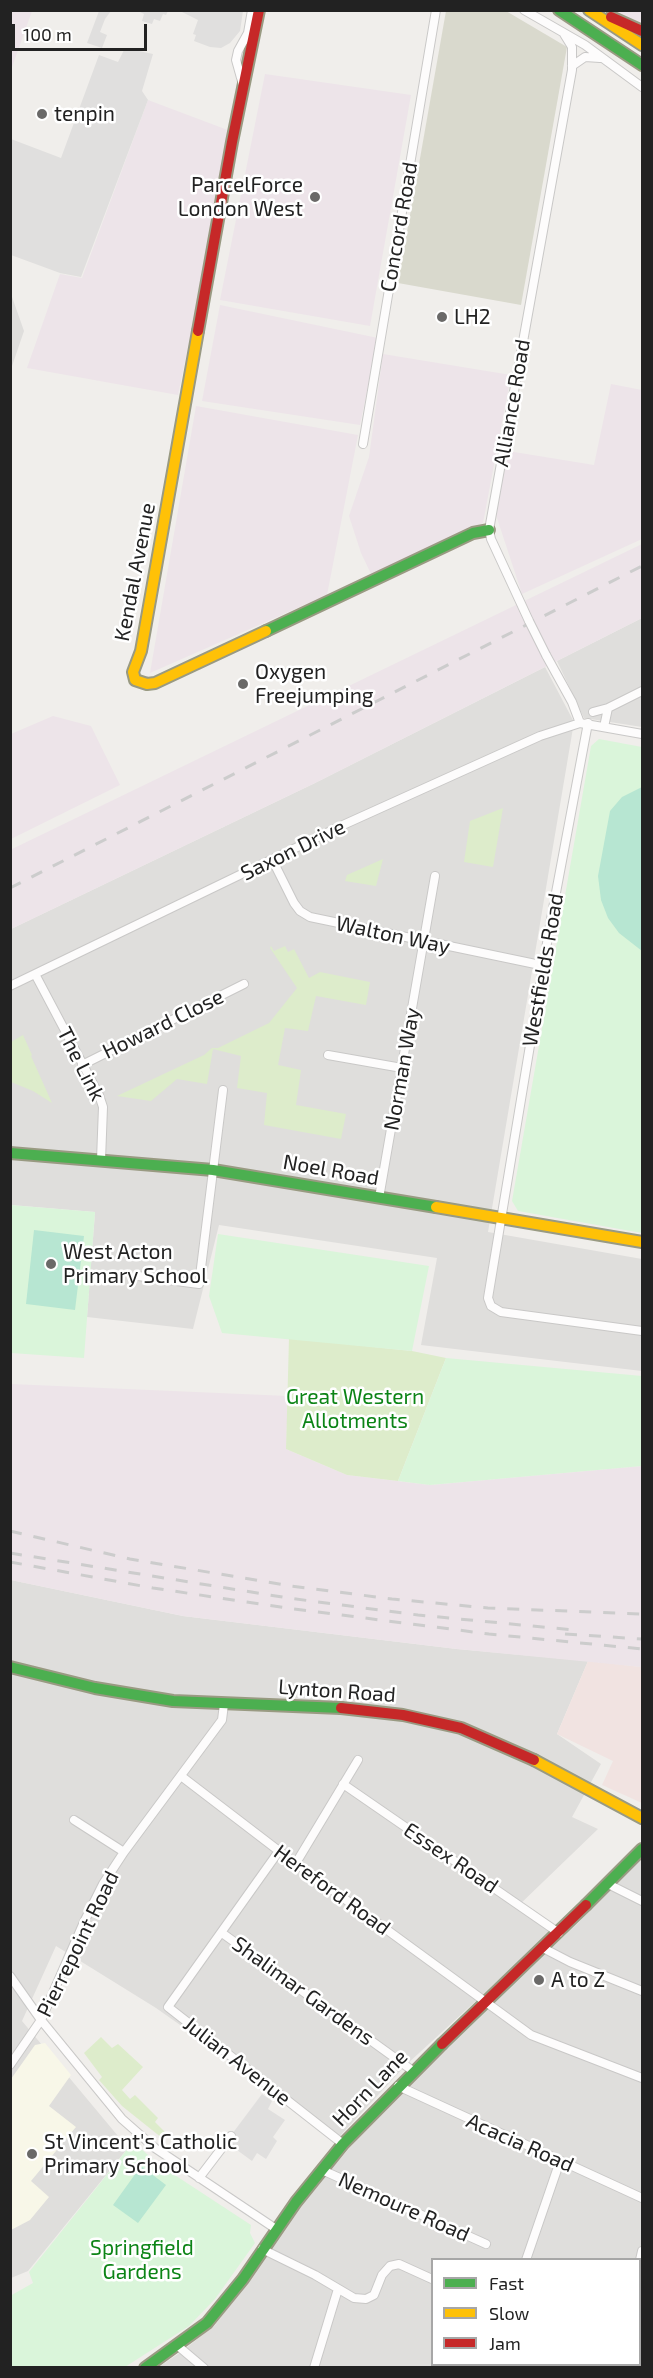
<!DOCTYPE html>
<html>
<head>
<meta charset="utf-8">
<style>
	body { margin:0 }
	#map { position:relative; width:653px; height:2378px; overflow:hidden; background:#f0eeeb; font-family:"Exo 2",sans-serif }
	canvas { display:block }
	.frame { position:absolute; inset:0; border:12px solid #222; pointer-events:none }
	.legend { position:absolute; left:431px; top:2258px; width:210px; height:108px; box-sizing:border-box; background:#fff; border:2px solid #a7a7a7; margin:0; padding:8px 10px; list-style:none; font-size:18px; color:#222 }
	.legend li { display:flex; align-items:center; gap:12px; height:30px }
	.legend b { width:30px; border:2px solid #a7a7a7 }
	.scale { position:absolute; left:12px; top:24px; width:135px; height:27px; box-sizing:border-box; border:3px solid #222; border-top:0; padding-left:8px; font-size:18px; line-height:21px; white-space:nowrap; color:#222; -webkit-text-stroke:4px #fff; paint-order:stroke }
</style>
</head>
<body>
<div id="map">
<canvas width="653" height="2378"></canvas>
<div class="frame"></div>
<ul class="legend">
<li><b style="height:8px;background:#4caf50"></b>Fast</li>
<li><b style="height:8px;background:#ffc107"></b>Slow</li>
<li><b style="height:8px;background:#c62828"></b>Jam</li>
</ul>
<div class="scale">100 m</div>
</div>
<script>
const context = document.querySelector('canvas').getContext('2d');
context.lineJoin = 'round';
function fillPath(path, color) { context.fillStyle = color; context.fill(path, 'evenodd'); }
const poly = rows => new Path2D(rows.map(r => 'M' + r).join(''));
function strokePath(path, color, width, dash) { context.strokeStyle = color; context.lineWidth = width; context.lineCap = dash ? 'butt' : 'round'; context.setLineDash(dash || []); context.stroke(path); }
function drawText(font, color, halo, rows, align = 'center') {
  context.font = font + ' "Exo 2",sans-serif'; context.lineWidth = 5; context.setLineDash([]); context.textBaseline = 'middle'; context.strokeStyle = halo; context.fillStyle = color; for (const [text, x, y, turn = 0] of rows) {
    context.save(); context.translate(x, y); context.rotate((+turn || 0) * Math.PI / 180); context.textAlign = isNaN(turn) ? turn : align; if (halo) context.strokeText(text, 0, 0); context.fillText(text, 0, 0); context.restore();
  }
}
fillPath(poly([
	[11,294,24,331,11,369],
	[642,618,642,727,584,718,557,661],
	[545,667,574,722,488,1232,642,1259,642,1371,421,1345,437,1258,219,1225,193,1329,87,1317,95,1212,11,1205,11,929,315,783],
	[11,1580,183,1616,457,1649,588,1661,557,1734,601,1764,572,1817,598,1829,516,1908,551,1932,406,2065,339,2137,156,2008,56,1946,22,2021,128,2148,28,2271,11,2278],
	[642,1852,642,2367,157,2368,181,2352,215,2325,264,2259,300,2205,404,2085,579,1922],
	[432,2260,640,2260,640,2364,432,2364]
]), '#dfdedc');
fillPath(poly([
	[588,1661,642,1667,642,1803,602,1785,613,1761,557,1734]
]), '#f1e3e1');
fillPath(poly([
	[11,10,32,11,11,70,10,11],
	[605,11,642,11,642,24],
	[265,74,411,95,370,326,220,300],
	[148,100,233,132,178,395,27,368,60,274,82,278],
	[220,305,378,338,360,425,202,401],
	[383,354,511,375,483,523,372,576,361,553,349,516,369,457],
	[611,384,642,390,642,539,522,594,496,515,508,451,594,465],
	[196,406,358,435,327,595,150,673],
	[642,544,642,618,315,783,11,929,10,850],
	[53,716,91,726,120,785,11,839,11,734],
	[11,1384,288,1396,286,1449,347,1475,430,1485,642,1466,642,1667,457,1649,183,1616,11,1580]
]), '#ede4e9');
fillPath(poly([
	[45,2043,71,2075,49,2106,76,2127,31,2181,49,2197,30,2220,11,2230,11,2079,35,2045]
]), '#f8f7e8');
fillPath(poly([
	[446,11,506,11,567,47,521,305,398,283]
]), '#d9d9cd');
fillPath(poly([
	[503,808,493,867,464,862,470,821],
	[383,859,376,886,345,881,347,875],
	[271,946,274,951,285,946,288,952,294,949,309,978,320,972,370,982,366,1005,316,996,308,1031,285,1028,278,1065,301,1070,296,1105,346,1114,341,1139,264,1125,267,1093,237,1088,241,1056,213,1049,207,1084,177,1079,151,1101,117,1096,204,1055,212,1048,218,1048,269,1023,297,988,270,948],
	[23,1035,32,1055,31,1056,52,1103,33,1091,11,1082,11,1042],
	[289,1338,412,1351,446,1358,398,1481,347,1475,286,1449],
	[101,2037,112,2048,118,2044,143,2067,122,2090,130,2099,135,2095,158,2118,155,2122,167,2134,162,2138,122,2106,99,2080,102,2077,84,2053]
]), '#ddeccb');
fillPath(poly([
	[599,739,642,747,642,1233,518,1211,512,1201,591,746],
	[10,1205,95,1212,84,1358,11,1353],
	[218,1234,429,1266,412,1351,222,1333,209,1296],
	[446,1358,642,1376,642,1466,430,1485,398,1481],
	[133,2142,161,2166,251,2225,250,2233,255,2243,215,2299,189,2326,125,2367,11,2367,10,2296,33,2283,29,2272]
]), '#daf5da');
fillPath(poly([
	[642,787,642,951,619,933,608,918,601,900,598,876,610,811,622,797],
	[34,1230,84,1236,75,1310,26,1304],
	[141,2166,166,2185,138,2223,113,2205]
]), '#b7e6d2');
fillPath(poly([
	[99,11,111,11,105,19,100,32,107,35,102,48,87,43],
	[138,11,138,10,168,11,166,15,163,14,160,21,154,19,152,24,142,21,144,14],
	[174,11,243,11,240,31,230,43,221,48,210,47,194,41,196,35,193,34,198,20,180,11,179,12],
	[125,48,153,54,142,91,148,100,81,277,60,273,11,255,11,139,61,158,99,55,118,62],
	[262,2094,272,2101,268,2109,285,2120,273,2137,277,2141,266,2159,257,2153,252,2161,226,2142]
]), '#e0dfde');
const street = poly([
	[524,10,585,45,642,87],
	[572,66,585,57,600,58],
	[243,85,236,60,238,51,248,33,252,10],
	[363,444,436,10],
	[529,621,491,539,489,530,572,70,572,47,564,34],
	[546,655,572,702,580,723],
	[593,712,608,708],
	[588,723,551,919,488,1298,491,1306,501,1312,642,1331],
	[604,727,608,708,642,691],
	[273,861,294,903,300,911,310,917,545,966],
	[35,974,99,1095,103,1107,101,1160],
	[10,986,343,825,540,736,580,723,642,734],
	[328,1055,402,1068],
	[82,1065,244,984],
	[379,1198,435,876],
	[138,1276,199,1284,223,1090],
	[181,1776,279,1851,531,2035,642,2078],
	[343,1784,559,1933],
	[74,1820,124,1852],
	[279,1851,168,2007,343,2144],
	[296,1863,358,1760],
	[608,1884,642,1901],
	[222,1933,413,2071],
	[543,1948,570,1962,642,1991],
	[10,1976,41,2020,122,2119,155,2148,276,2229],
	[10,2065,41,2020,84,1922,103,1884,124,1852,222,1720,224,1704],
	[398,2086,642,2198],
	[322,2170,486,2244],
	[199,2178,231,2136],
	[262,2249,315,2275,354,2298,366,2299,374,2295,382,2275,390,2266,399,2264,432,2279],
	[526,2260,560,2161],
	[640,2260,642,2251],
	[178,2346,204,2368],
	[314,2368,338,2289],
	[489,2368,490,2364],
	[603,2368,604,2364]
]);
const fast = poly([
	[559,10,642,65],
	[266,631,473,533,489,530],
	[10,1153,213,1170,436,1207],
	[10,1667,95,1688,173,1701,341,1708],
	[586,1905,642,1849],
	[145,2368,207,2323,243,2279,296,2202,343,2144,442,2044]
]);
const slow = poly([
	[589,10,642,45],
	[198,331,141,651,133,672,135,680,147,684,155,683,266,631],
	[436,1207,642,1242],
	[534,1760,642,1818]
]);
const jam = poly([
	[611,17,642,31],
	[198,331,232,142,259,10],
	[341,1708,403,1715,461,1728,534,1760],
	[442,2044,586,1905]
]);
strokePath(street, '#c9c8c7', 10);
strokePath(fast, '#999a82', 14);
strokePath(slow, '#999a82', 14);
strokePath(jam, '#999a82', 14);
strokePath(street, '#fdfcfc', 8);
strokePath(fast, '#4caf50', 10);
strokePath(slow, '#ffc107', 10);
strokePath(jam, '#c62828', 10);
strokePath(poly([
	[10,888,642,566],
	[10,1531,130,1559,291,1586,392,1599,488,1608,642,1614],
	[10,1553,288,1598,418,1615,574,1630],
	[10,1562,153,1588,287,1608,489,1634,642,1649],
	[565,1634,642,1639]
]), '#ccc', 3, [12, 12]);
const streetBridge = poly([
	[529,621,546,655]
]);
strokePath(streetBridge, '#c9c8c7', 10, []);
strokePath(streetBridge, '#fdfcfc', 8);
for (const [x, y, r, color] of [
	[42,114,6,"#6a6968"],
	[315,197,6,"#6a6968"],
	[442,317,6,"#6a6968"],
	[243,684,6,"#6a6968"],
	[51,1264,6,"#6a6968"],
	[539,1980,6,"#6a6968"],
	[32,2154,6,"#6a6968"]
]) { const dot = new Path2D(); dot.arc(x, y, r, 0, 2 * Math.PI); context.fillStyle = color; context.fill(dot); strokePath(dot, '#fff', 2); }
drawText('21px', '#222', '#fff', [
	["tenpin",54,114],
	["ParcelForce",303,185,"right"],
	["London West",303,209,"right"],
	["LH2",454,317],
	["Oxygen",255,672],
	["Freejumping",255,696],
	["West Acton",63,1252],
	["Primary School",63,1276],
	["A to Z",551,1980],
	["St Vincent's Catholic",44,2142],
	["Primary School",44,2166]
], 'left');
drawText('21px', '#222', '#fff', [
	["Concord Road",399,227,-80],
	["Alliance Road",512,403,-80],
	["Kendal Avenue",135,572,-79],
	["Saxon Drive",293,850,-26],
	["Walton Way",393,935,12],
	["Westfields Road",543,970,-80],
	["Howard Close",163,1024,-26],
	["The Link",81,1064,63],
	["Norman Way",402,1069,-80],
	["Noel Road",331,1170,10],
	["Lynton Road",337,1691,4],
	["Essex Road",451,1858,34],
	["Hereford Road",332,1890,36],
	["Pierrepoint Road",78,1944,-64],
	["Shalimar Gardens",303,1991,36],
	["Julian Avenue",237,2061,38],
	["Horn Lane",370,2088,-46],
	["Acacia Road",520,2143,24],
	["Nemoure Road",404,2207,24]
]);
drawText('21px', '#0c8416', '#fff', [
	["Great Western",355,1397],
	["Allotments",355,1421],
	["Springfield",142,2248],
	["Gardens",142,2272]
]);
</script>
</body>
</html>
